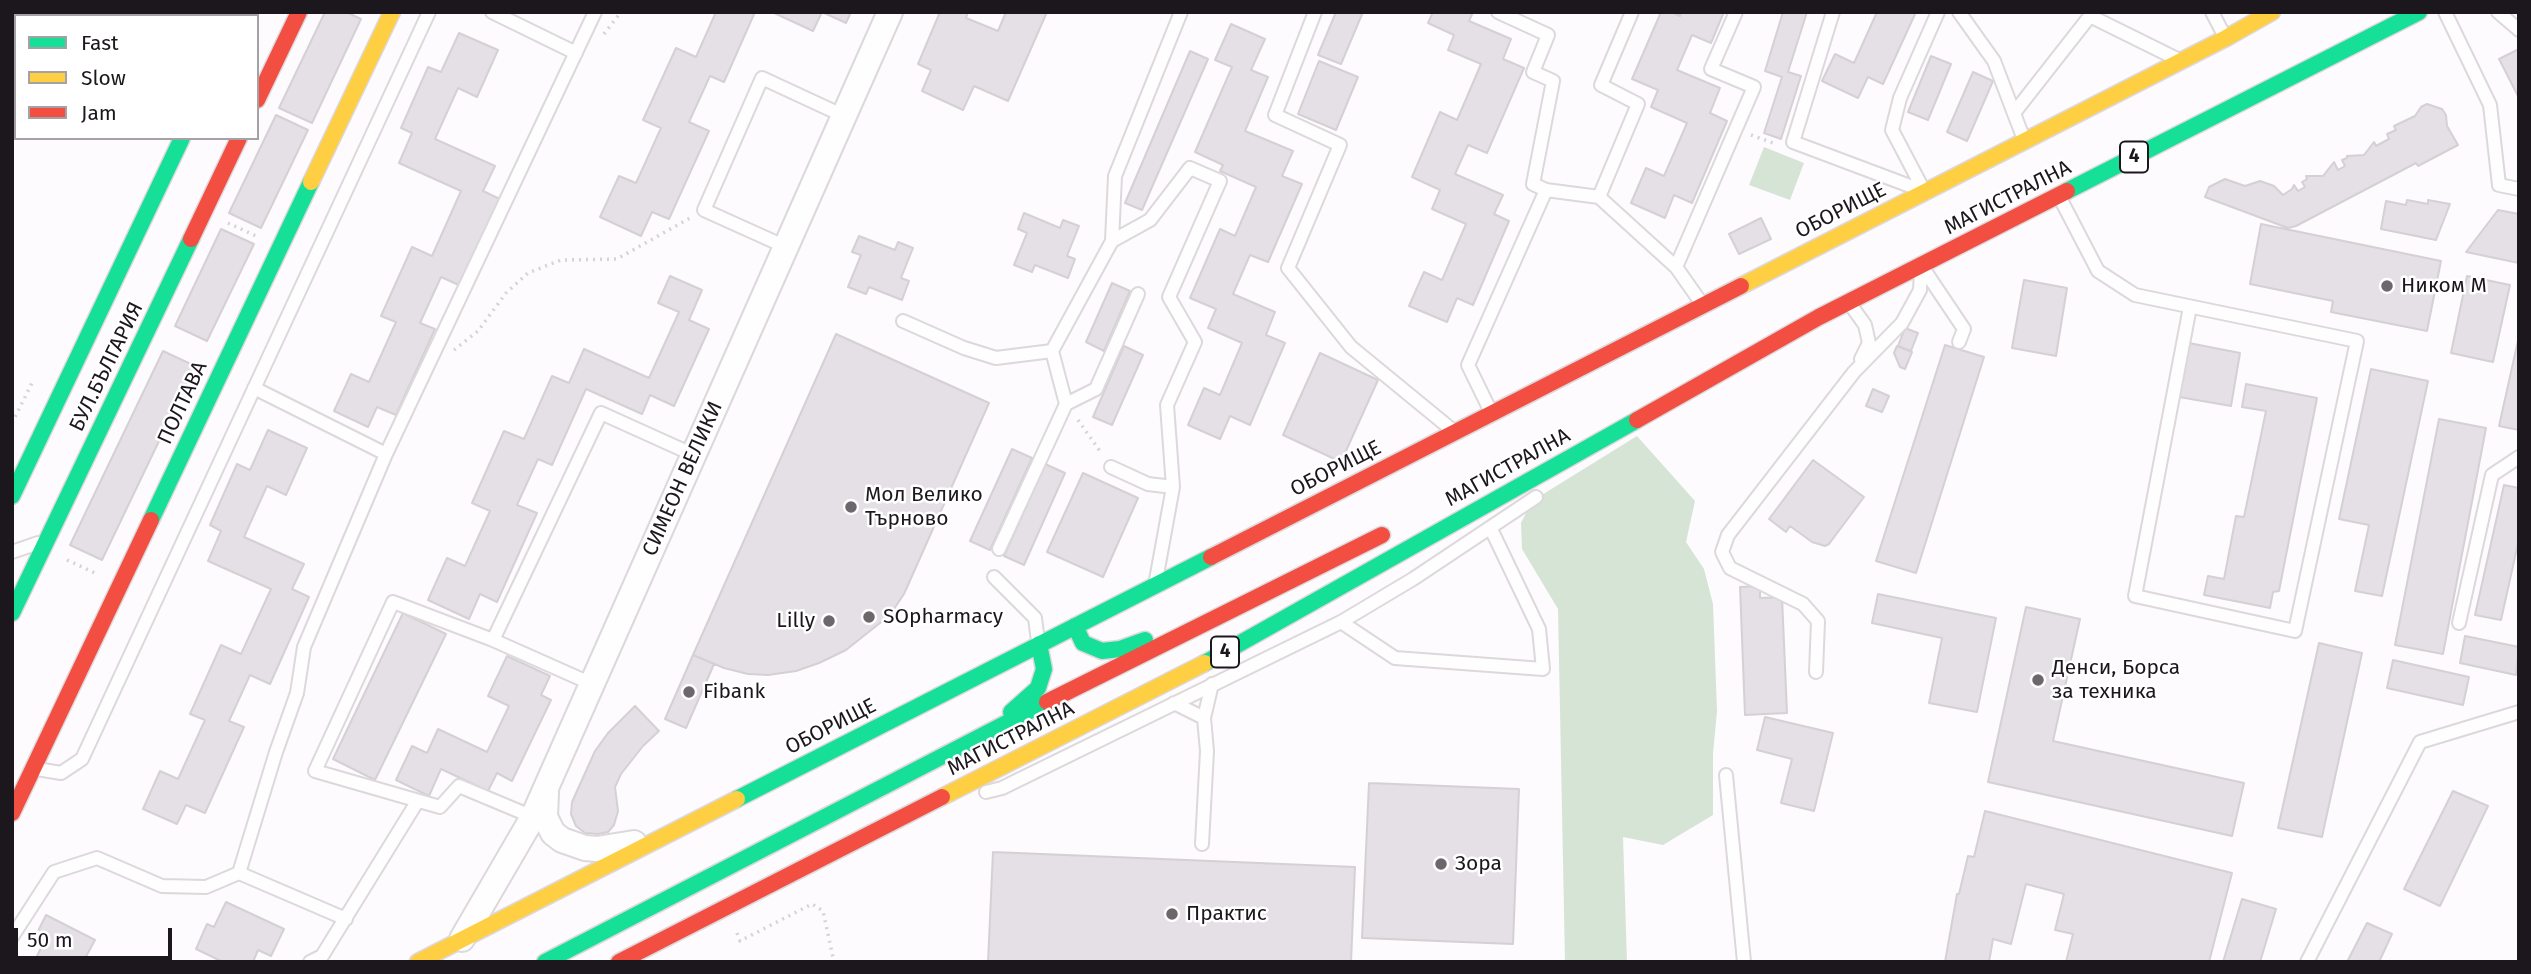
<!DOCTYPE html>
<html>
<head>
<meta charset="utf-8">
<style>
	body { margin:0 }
	#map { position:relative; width:2531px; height:974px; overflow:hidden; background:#fdfbfd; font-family:"Fira Sans",sans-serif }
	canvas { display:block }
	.frame { position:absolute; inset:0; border:14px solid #1c171d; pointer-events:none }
	.legend { position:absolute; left:14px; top:14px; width:245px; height:126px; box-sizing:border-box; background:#fff; border:2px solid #a4a2a5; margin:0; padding:9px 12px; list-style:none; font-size:21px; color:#1c171d }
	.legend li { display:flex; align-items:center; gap:14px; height:35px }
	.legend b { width:35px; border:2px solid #a4a2a5 }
	.scale { position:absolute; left:14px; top:928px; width:158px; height:32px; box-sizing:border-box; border:4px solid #1c171d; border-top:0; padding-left:9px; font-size:21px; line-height:24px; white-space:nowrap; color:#1c171d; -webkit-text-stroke:5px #fff; paint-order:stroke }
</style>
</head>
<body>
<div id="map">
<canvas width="2531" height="974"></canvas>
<div class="frame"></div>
<ul class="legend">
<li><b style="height:9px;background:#16e098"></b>Fast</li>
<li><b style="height:9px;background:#ffcf43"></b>Slow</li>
<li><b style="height:9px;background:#f24e42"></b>Jam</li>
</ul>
<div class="scale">50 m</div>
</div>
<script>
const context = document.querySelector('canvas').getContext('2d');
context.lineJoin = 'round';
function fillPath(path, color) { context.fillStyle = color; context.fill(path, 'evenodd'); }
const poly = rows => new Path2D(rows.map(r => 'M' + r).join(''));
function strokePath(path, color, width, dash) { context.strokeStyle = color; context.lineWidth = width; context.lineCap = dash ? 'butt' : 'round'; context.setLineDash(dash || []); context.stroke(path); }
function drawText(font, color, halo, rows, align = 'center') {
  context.font = font + ' "Fira Sans",sans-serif'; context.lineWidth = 5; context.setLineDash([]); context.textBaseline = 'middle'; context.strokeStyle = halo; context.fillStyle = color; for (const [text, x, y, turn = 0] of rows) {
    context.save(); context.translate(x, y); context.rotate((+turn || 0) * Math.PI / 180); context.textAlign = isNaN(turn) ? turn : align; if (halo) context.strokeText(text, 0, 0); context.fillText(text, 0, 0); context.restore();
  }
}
fillPath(poly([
	[1764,147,1804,163,1790,200,1749,185],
	[1637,436,1695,501,1686,542,1704,569,1713,604,1717,711,1713,754,1713,815,1663,845,1623,837,1627,962,1565,962,1558,609,1522,549,1521,523,1532,501]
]), '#d6e4d5');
const building = poly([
	[325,12,346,12,361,19,312,123,279,108,325,12],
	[716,12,755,12,724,82,710,76,689,122,709,131,669,219,652,212,641,236,600,217,619,176,636,183,661,128,643,120,676,48,696,57,716,12],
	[772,12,822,12,813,31,772,12],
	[822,12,851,12,846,23,822,12],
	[940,12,968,12,966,18,998,31,1006,12,1047,12,1008,101,974,86,963,110,922,91,931,70,918,64,940,12],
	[1336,12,1363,12,1341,64,1318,55,1336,12],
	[1433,12,1473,12,1469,21,1511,39,1503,59,1524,68,1487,153,1468,145,1455,174,1503,195,1494,214,1509,221,1473,305,1457,298,1447,322,1409,306,1424,272,1442,280,1466,224,1432,209,1440,190,1412,177,1440,112,1457,120,1481,64,1448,50,1454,35,1428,23,1433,12],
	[1661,12,1671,12,1680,16,1681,12,1724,12,1711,43,1692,35,1677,70,1720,88,1710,113,1727,121,1692,203,1674,195,1665,218,1631,203,1646,168,1664,176,1687,123,1651,107,1658,90,1632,79,1661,12],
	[1783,12,1807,12,1788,72,1801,76,1781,139,1764,133,1782,77,1765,71,1783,12],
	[1877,12,1916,12,1883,84,1868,77,1858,98,1822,81,1835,54,1854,63,1877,12],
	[1231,24,1265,39,1251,70,1268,77,1245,131,1293,151,1282,176,1302,184,1268,262,1250,255,1233,294,1275,312,1266,335,1285,343,1250,425,1230,416,1220,439,1188,425,1204,388,1220,395,1242,343,1208,328,1216,309,1190,298,1220,229,1235,236,1256,187,1220,171,1223,165,1195,152,1232,67,1215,60,1231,24],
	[459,33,498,50,477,97,458,88,435,139,495,166,483,191,500,199,461,286,441,277,420,323,435,329,396,415,377,407,368,427,334,411,351,374,369,382,396,322,381,316,412,247,432,256,461,191,399,163,412,133,401,128,428,67,441,72,459,33],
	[2519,49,2519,98,2499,59,2519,49],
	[1190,51,1208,59,1142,210,1125,203,1190,51],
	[1931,56,1951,64,1928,120,1908,112,1931,56],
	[1319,61,1358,77,1336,130,1298,114,1319,61],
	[1973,72,1993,81,1967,141,1947,132,1973,72],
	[2427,104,2442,109,2446,115,2447,126,2458,145,2418,166,2416,163,2296,226,2288,228,2205,197,2209,187,2225,179,2245,186,2260,181,2274,186,2283,195,2292,189,2294,185,2298,191,2305,187,2302,182,2307,179,2306,176,2323,176,2334,162,2338,170,2345,166,2342,160,2347,158,2347,156,2364,155,2374,142,2376,146,2389,139,2387,134,2396,130,2394,126,2415,116,2421,107,2427,104],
	[276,115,308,130,261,228,229,213,276,115],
	[2407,200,2428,204,2428,200,2450,204,2436,240,2381,229,2386,201,2406,205,2407,200],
	[2498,210,2519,214,2519,263,2466,252,2498,210],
	[1024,213,1060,228,1063,220,1079,226,1067,256,1075,259,1068,278,1035,265,1032,272,1014,265,1027,233,1018,229,1024,213],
	[1761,218,1771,239,1739,254,1729,234,1761,218],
	[2261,224,2441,261,2427,331,2331,312,2333,301,2250,284,2261,224],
	[221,229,254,244,207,341,175,326,221,229],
	[859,236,895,250,898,242,913,248,901,278,909,281,902,300,869,287,866,294,848,287,861,255,852,252,859,236],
	[670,276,702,290,689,320,709,329,674,406,650,395,642,414,586,389,552,465,538,459,517,505,537,513,497,602,480,594,469,619,428,600,447,558,465,566,490,511,472,503,504,431,524,439,552,376,569,383,584,349,649,378,679,312,658,303,670,276],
	[2467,276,2510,285,2493,362,2451,353,2467,276],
	[2024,280,2067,288,2056,356,2012,348,2024,280],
	[1112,283,1130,291,1104,351,1086,342,1112,283],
	[1905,328,1918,333,1911,351,1898,346,1905,328],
	[836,334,989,403,904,594,890,615,846,650,819,663,796,671,768,675,748,674,724,668,693,655,836,334],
	[2519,336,2519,430,2499,426,2519,336],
	[2189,343,2240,353,2231,406,2179,397,2189,343],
	[1945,345,1984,357,1916,573,1876,561,1945,345],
	[1124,346,1143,355,1112,425,1093,417,1124,346],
	[1897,346,1912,352,1905,369,1900,367,1894,353,1897,346],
	[163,351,195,366,102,560,70,545,163,351],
	[1320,353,1378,380,1341,462,1283,435,1320,353],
	[2371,369,2428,381,2382,596,2355,591,2369,525,2339,519,2371,369],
	[2246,384,2317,398,2279,591,2273,592,2270,608,2204,595,2208,576,2224,579,2236,516,2244,517,2266,411,2242,407,2246,384],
	[1873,389,1889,396,1882,412,1866,406,1873,389],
	[2439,419,2486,428,2443,654,2395,645,2439,419],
	[268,430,307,448,286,495,267,486,244,537,304,564,292,589,309,597,270,684,250,675,229,721,244,727,205,813,186,805,177,824,143,809,160,771,178,779,205,720,190,714,221,645,241,654,271,589,208,561,221,531,210,525,237,464,250,470,268,430],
	[1012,449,1032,458,990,550,970,541,1012,449],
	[1813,460,1864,497,1829,544,1825,546,1812,542,1790,526,1786,532,1769,519,1813,460],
	[1045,464,1065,473,1024,565,1004,556,1045,464],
	[1083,473,1138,498,1103,577,1047,552,1083,473],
	[2504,485,2519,488,2519,539,2501,620,2475,615,2504,485],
	[1760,586,1760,598,1782,597,1787,713,1745,715,1740,587,1760,586],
	[1878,594,1996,618,1977,712,1929,703,1942,638,1872,623,1878,594],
	[2026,607,2080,619,2053,741,2244,783,2232,836,1988,782,2026,607],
	[403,613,446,634,375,780,333,759,403,613],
	[2465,636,2519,647,2516,675,2460,663,2465,636],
	[2319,643,2362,653,2322,837,2278,828,2319,643],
	[693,655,714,664,686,728,665,719,693,655],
	[507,656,550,676,541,695,551,700,512,781,497,773,488,791,441,769,429,796,396,780,412,746,427,753,438,729,487,752,509,706,488,696,507,656],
	[2393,660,2469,677,2463,705,2387,688,2393,660],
	[635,706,659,731,643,746,621,774,615,787,618,811,614,825,608,832,598,834,585,833,576,826,571,814,572,802,595,751,608,733,635,706],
	[1765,717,1833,733,1814,811,1781,803,1792,759,1757,750,1765,717],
	[1369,783,1519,789,1513,944,1362,938,1369,783],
	[2453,791,2488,806,2440,906,2404,889,2453,791],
	[1985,811,2232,873,2209,962,2066,962,2073,934,2055,930,2064,894,2026,884,2011,944,1993,939,1989,962,1945,962,1957,894,1959,894,1968,856,1974,857,1985,811],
	[993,852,1355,867,1351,962,988,962,993,852],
	[2242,899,2276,909,2260,962,2223,962,2242,899],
	[226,902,284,929,271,956,258,950,253,962,223,962,196,949,207,924,214,927,226,902],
	[46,915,95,940,83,962,34,962,42,946,33,941,46,915],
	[2367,923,2392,934,2379,962,2347,962,2367,923]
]);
fillPath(building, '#e5dfe6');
strokePath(building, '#d4d0d4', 2);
const lane = poly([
	[492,12,576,53],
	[1315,12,1275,115,1340,145,1288,268,1351,347,1451,429],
	[1632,12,1601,85,1638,104,1599,197,1676,267],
	[1833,12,1793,142,1918,189],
	[1959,12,1994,61,2023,137],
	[2212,12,2225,37],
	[2445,12,2490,105,2499,185,2519,189],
	[2498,12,2519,30],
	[2014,113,2090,16,2177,59],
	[1923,189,1892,130,1900,98,1938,12],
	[1546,190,1599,197],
	[2060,198,2098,271,2135,295,2357,341,2295,631,2135,596,2190,307],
	[1112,241,1150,220,1190,168,1220,181,1169,297,1195,342,1167,405,1173,487,1156,580],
	[786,247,704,210,762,78,844,116],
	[1923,268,1964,329,1959,342],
	[1702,304,1676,267,1754,87,1711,69,1736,12],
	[1850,304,1865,325,1869,343,1861,359],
	[903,321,964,348,996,358,1052,351,1112,241,1115,176,1181,12],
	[254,388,386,454],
	[1066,404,1096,389,1138,294],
	[1490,410,1468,365,1546,190,1533,184,1553,81,1533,72,1548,35,1498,12],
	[1111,467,1148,484,1173,487],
	[999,549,1066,404,1052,351],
	[12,552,38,543],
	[994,577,1035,618,1038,641],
	[1341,622,1395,658,1543,669,1539,629,1491,529],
	[2459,623,2492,475,2519,457],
	[493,640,601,413,694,455],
	[1816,672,1818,621,1803,604,1730,568,1722,552,1728,535,1854,372,1902,323,1920,290,1921,272],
	[1174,703,1204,718],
	[37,769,61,773,82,759,429,12],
	[1726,775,1744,962],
	[986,792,1002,788,1341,622,1413,579,1536,497],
	[533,817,459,786,440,807,315,771,393,602,493,640,592,684],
	[1202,844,1207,751,1204,718,1212,684],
	[239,873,346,919],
	[12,937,54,872,97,858,162,886,206,887,239,873,276,752,297,693,304,647,386,454,595,12],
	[310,962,322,956,417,802],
	[2307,962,2420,742,2519,712]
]);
const street = poly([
	[546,793,545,817,553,833,562,840,585,848,597,849,634,843],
	[462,939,533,817,890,12]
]);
const fast = poly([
	[2067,191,2419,12],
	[12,496,182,138],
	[151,520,311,182],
	[12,613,191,239],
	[1075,626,1083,643,1102,651,1120,649,1145,640],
	[1205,663,1637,420],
	[1011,712,1038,688,1044,669,1039,644],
	[737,799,1211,557],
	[545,962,1047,702]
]);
const slow = poly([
	[240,16,242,12],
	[311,182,392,12],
	[1741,286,2226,38,2272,12],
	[942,797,1205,663],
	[418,962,737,799]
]);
const jam = poly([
	[257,100,299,12],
	[191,239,239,138],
	[1637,420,1819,317,2067,191],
	[1211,557,1741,286],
	[1047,702,1382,535],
	[12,813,151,520],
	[619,962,942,797]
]);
strokePath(lane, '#dcd8dc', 16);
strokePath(street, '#dcd8dc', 28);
strokePath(fast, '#dcd8dc', 19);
strokePath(slow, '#dcd8dc', 19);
strokePath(jam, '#dcd8dc', 19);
strokePath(poly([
	[604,34,621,12],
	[1751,135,1776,144],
	[228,223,256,236],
	[454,350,478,331,506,293,528,273,561,260,617,259,690,218],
	[1078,420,1102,454],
	[12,423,33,381],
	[67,560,95,573],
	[737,933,740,941,812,904,823,911,834,962]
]), '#d4d4d4', 3.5, [2, 5]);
strokePath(lane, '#fffeff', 12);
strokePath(street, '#fffeff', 24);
strokePath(fast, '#16e098', 16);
strokePath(slow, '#ffcf43', 16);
strokePath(jam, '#f24e42', 16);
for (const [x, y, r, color] of [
	[2387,286,7,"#6b676b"],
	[851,507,7,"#6b676b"],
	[869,617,7,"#6b676b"],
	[829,621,7,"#6b676b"],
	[2038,680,7,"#6b676b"],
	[689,692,7,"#6b676b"],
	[1441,864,7,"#6b676b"],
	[1172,914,7,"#6b676b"]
]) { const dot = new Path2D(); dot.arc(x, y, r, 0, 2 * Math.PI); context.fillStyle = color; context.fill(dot); strokePath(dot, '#fff', 2.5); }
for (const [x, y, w] of [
	[2134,157,28],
	[1225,652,28]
]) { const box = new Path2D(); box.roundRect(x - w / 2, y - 15.5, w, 31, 5); context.fillStyle = '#fff'; context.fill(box); strokePath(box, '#1c171d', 2); }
drawText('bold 19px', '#1c171d', null, [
	["4",2134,157],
	["4",1225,652]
]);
drawText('21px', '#1c171d', '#fff', [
	["МАГИСТРАЛНА",2008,198,-27],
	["ОБОРИЩЕ",1841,211,-27],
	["БУЛ.БЪЛГАРИЯ",107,367,-64],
	["ПОЛТАВА",183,403,-65],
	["МАГИСТРАЛНА",1508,468,-29],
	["ОБОРИЩЕ",1336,469,-27],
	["СИМЕОН ВЕЛИКИ",683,479,-66],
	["ОБОРИЩЕ",831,727,-27],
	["МАГИСТРАЛНА",1011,739,-27]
]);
drawText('21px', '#1c171d', '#fff', [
	["Ником М",2401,286],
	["Мол Велико",865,495],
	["Търново",865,519],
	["SOpharmacy",883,617],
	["Lilly",815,621,"right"],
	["Денси, Борса",2052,668],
	["за техника",2052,692],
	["Fibank",703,692],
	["Зора",1455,864],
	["Практис",1186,914]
], 'left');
</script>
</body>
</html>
